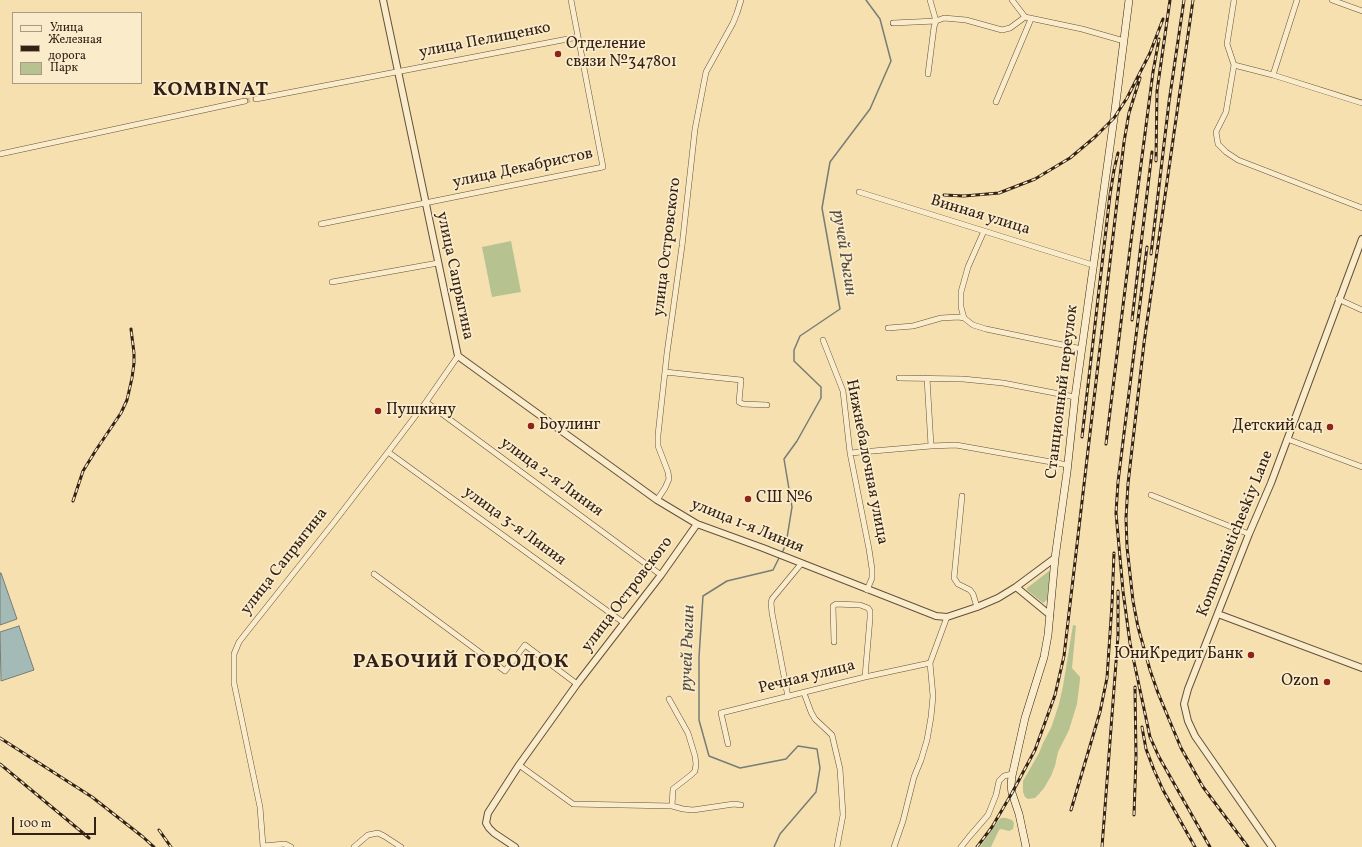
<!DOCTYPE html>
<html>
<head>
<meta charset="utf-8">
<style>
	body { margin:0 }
	#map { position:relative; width:1362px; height:847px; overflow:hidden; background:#f7e0af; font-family:Vollkorn,serif }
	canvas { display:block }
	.legend { position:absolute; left:12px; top:12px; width:130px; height:72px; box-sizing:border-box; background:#faebcb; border:1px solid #aa9a82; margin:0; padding:5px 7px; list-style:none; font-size:12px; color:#322114 }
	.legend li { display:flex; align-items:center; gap:8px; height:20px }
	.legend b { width:20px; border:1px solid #aa9a82 }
	.scale { position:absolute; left:12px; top:817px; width:84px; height:18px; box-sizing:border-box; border:2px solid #322114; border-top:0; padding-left:5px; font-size:12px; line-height:14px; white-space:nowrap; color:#322114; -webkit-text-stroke:3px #faebcb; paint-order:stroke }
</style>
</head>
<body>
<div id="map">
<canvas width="1362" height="847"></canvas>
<ul class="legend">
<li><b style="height:5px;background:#faebcb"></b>Улица</li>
<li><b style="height:5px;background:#322114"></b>Железная дорога</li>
<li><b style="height:11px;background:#b6c390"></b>Парк</li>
</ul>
<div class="scale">100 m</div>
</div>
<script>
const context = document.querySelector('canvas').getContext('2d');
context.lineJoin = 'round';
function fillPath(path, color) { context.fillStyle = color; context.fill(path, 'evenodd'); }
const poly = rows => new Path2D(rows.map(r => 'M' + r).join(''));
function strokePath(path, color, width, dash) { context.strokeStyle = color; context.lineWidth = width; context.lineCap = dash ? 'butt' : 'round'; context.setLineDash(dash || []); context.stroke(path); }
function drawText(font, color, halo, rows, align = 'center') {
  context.font = font + ' Vollkorn,serif'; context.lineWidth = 3.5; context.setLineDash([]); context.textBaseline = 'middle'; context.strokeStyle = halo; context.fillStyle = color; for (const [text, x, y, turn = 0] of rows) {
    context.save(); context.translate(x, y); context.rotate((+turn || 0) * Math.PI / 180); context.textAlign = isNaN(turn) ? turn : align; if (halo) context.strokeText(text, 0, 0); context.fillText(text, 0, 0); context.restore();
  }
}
fillPath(poly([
	[511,241,521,292,492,297,482,247],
	[1049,571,1050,572,1047,600,1043,603,1027,590,1027,588],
	[1073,625,1074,625,1076,626,1072,668,1080,677,1080,680,1077,704,1069,730,1058,752,1055,766,1051,776,1044,788,1039,794,1035,798,1028,799,1025,797,1023,792,1023,781,1039,753,1043,743,1051,728,1059,704,1063,686],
	[1001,818,1006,818,1012,820,1014,823,1013,829,1009,831,1001,829,999,830,991,847,980,847,998,821]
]), '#b6c390');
const water = poly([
	[0,573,1,573,17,619,0,625,0,573],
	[19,626,34,670,1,681,0,632,19,626]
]);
fillPath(water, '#a4bab7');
strokePath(water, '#767d76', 1);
strokePath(poly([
	[782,553,786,544,792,507,784,459,797,441,821,398,821,387,794,361,794,350,800,336,840,309,822,208,830,162,870,109,891,61,880,19,866,0],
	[774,847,780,834,816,792,820,768,817,749,798,746,786,759,740,768,709,756,699,720,699,657,703,596,727,581,773,570,780,556]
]), '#767d76', 1.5);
strokePath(poly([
	[245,101,256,99]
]), '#d0ba90', 5, [5, 2.5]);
const minor = poly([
	[1012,0,1025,17],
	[1234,0,1227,44,1234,65,1226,112,1216,132,1218,144,1226,152,1238,160,1362,208],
	[1332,0,1362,11],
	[893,23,936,21,944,18,966,20,1002,30,1010,28,1025,17,1082,29,1124,41],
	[1234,65,1273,75,1362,103],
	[928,74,934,27,936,21,930,0],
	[1273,75,1297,0],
	[256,99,578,37],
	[996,102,1031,19],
	[0,154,245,101],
	[859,192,1093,265],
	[321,224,603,167,571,0],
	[332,282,438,263],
	[1338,299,1362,310],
	[964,318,961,307,961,292,968,267,984,231],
	[888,328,913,326,941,318,959,317,964,318,973,325,986,329,1082,349],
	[823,340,843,391,850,453,869,549,872,569,872,578,867,590],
	[665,372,741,380,739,402,743,404,767,405],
	[899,378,963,379,1003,383,1075,397],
	[927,378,931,446],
	[426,402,661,575],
	[1287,439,1362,467],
	[388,452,624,623],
	[850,453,931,446,956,445,1068,465],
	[1151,495,1249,534],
	[962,496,954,578,958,584,970,590,973,594,977,607],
	[657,500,665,488,669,479,668,472,658,446,658,435,667,353,682,246,695,129,706,72,733,23,737,13,741,0],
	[374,574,505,671,525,645,577,684],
	[834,642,833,606,836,604,860,605,868,608,870,611,870,618,865,677],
	[804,693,811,712,815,719,832,735,840,769,843,815,837,847],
	[788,697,772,613,771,603,772,599,801,564],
	[669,699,688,733,695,756,696,764,695,771,691,775,673,789,672,806],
	[728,744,721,713,865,677,930,663],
	[519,765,573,804,672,806,683,809,693,810,734,804,741,805],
	[291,847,285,844,263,846,260,807,234,683,234,654,239,642,246,633,335,521,388,452,426,402,458,356],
	[354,847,368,835,378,833,384,836,401,847],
	[894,847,903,821,914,777,921,760,927,740,931,717,933,696,930,663,947,617],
	[961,847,969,837,988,815,996,795,999,781,1004,776,1012,774]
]);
const tertiary = poly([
	[383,0,458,356,657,500,697,524,763,548,936,616,947,617,977,607,998,598,1016,587,1050,615],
	[1016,587,1055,558],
	[1218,614,1362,668],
	[515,847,494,833,489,828,486,823,488,813,519,765,577,684,661,575,697,524],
	[1272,847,1195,736,1188,721,1184,704,1188,689,1249,534,1271,483,1362,239]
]);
const secondary = poly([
	[1026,847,1019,814,1012,793,1011,785,1012,776,1025,718,1044,657,1048,635,1055,558,1067,472,1075,397,1114,118,1129,0]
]);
strokePath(minor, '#63513b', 6);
strokePath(tertiary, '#63513b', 8);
strokePath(secondary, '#322114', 8);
strokePath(minor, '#faebcb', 5);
strokePath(tertiary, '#faebcb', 6);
strokePath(secondary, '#faebcb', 7);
const rail = poly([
	[1193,0,1144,343,1128,484,1126,518,1127,547,1133,601,1138,627,1150,670,1158,693,1181,748,1203,787,1248,847],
	[1156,161,1157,91,1170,0],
	[944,195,964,196,999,193,1035,179,1070,158,1095,137,1114,118,1127,98,1150,53,1163,19],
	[1147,247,1118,482,1116,513,1123,591,1130,643,1150,737,1159,757,1210,847],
	[1151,254,1169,102,1184,0],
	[1132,320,1152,152],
	[1082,437,1110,195,1114,170,1118,153],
	[1106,444,1130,249,1153,72,1159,39],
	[73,501,83,471,96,450,121,413,127,400,132,378,134,363,134,353,131,329],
	[1142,727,1146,749,1154,770,1163,790,1195,847],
	[0,738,92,797,143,837,154,847],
	[0,764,89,838],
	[1071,810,1100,712,1107,678,1112,604,1114,553],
	[1134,815,1136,757,1135,687],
	[159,830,171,847],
	[977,847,992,827,1012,793,1035,750,1055,695,1064,656,1124,142,1129,113,1140,78],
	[1102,847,1118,636,1118,591]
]);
strokePath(rail, '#322114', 3);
strokePath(rail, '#faebcb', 1.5, [4.5]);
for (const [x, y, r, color] of [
	[558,54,4,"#8f2418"],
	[378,411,4,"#8f2418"],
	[531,426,4,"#8f2418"],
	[1330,427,4,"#8f2418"],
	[748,499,4,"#8f2418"],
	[1251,655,4,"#8f2418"],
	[1327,682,4,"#8f2418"]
]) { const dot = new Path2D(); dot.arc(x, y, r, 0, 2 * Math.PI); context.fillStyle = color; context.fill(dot); strokePath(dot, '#faebcb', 1.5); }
drawText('16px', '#322114', '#faebcb', [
	["улица Пелищенко",485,41,-11],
	["улица Декабристов",523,169,-12],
	["Винная улица",980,216,17],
	["улица Островского",668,247,-83],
	["улица Сапрыгина",454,276,78],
	["Станционный переулок",1063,392,-83],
	["Нижнебалочная улица",866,462,79],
	["улица 2-я Линия",551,478,36],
	["улица 3-я Линия",514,527,36],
	["улица 1-я Линия",747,527,22],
	["Kommunisticheskiy Lane",1236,534,-68],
	["улица Сапрыгина",285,562,-52],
	["улица Островского",628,595,-53],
	["Речная улица",807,678,-14]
]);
drawText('16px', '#322114', '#faebcb', [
	["Отделение",566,45],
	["связи №347801",566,63],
	["Пушкину",386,411],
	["Боулинг",539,426],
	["Детский сад",1322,427,"right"],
	["СШ №6",756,499],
	["ЮниКредит Банк",1243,655,"right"],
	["Ozon",1319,682,"right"]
], 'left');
drawText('italic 17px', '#544f45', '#faebcb', [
	["ручей Рыгин",843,253,81],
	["ручей Рыгин",689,648,-88]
]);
context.letterSpacing = '1px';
drawText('bold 20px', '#322114', '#faebcb', [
	["KOMBINAT",211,91],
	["РАБОЧИЙ ГОРОДОК",461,663]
]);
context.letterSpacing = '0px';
</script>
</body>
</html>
